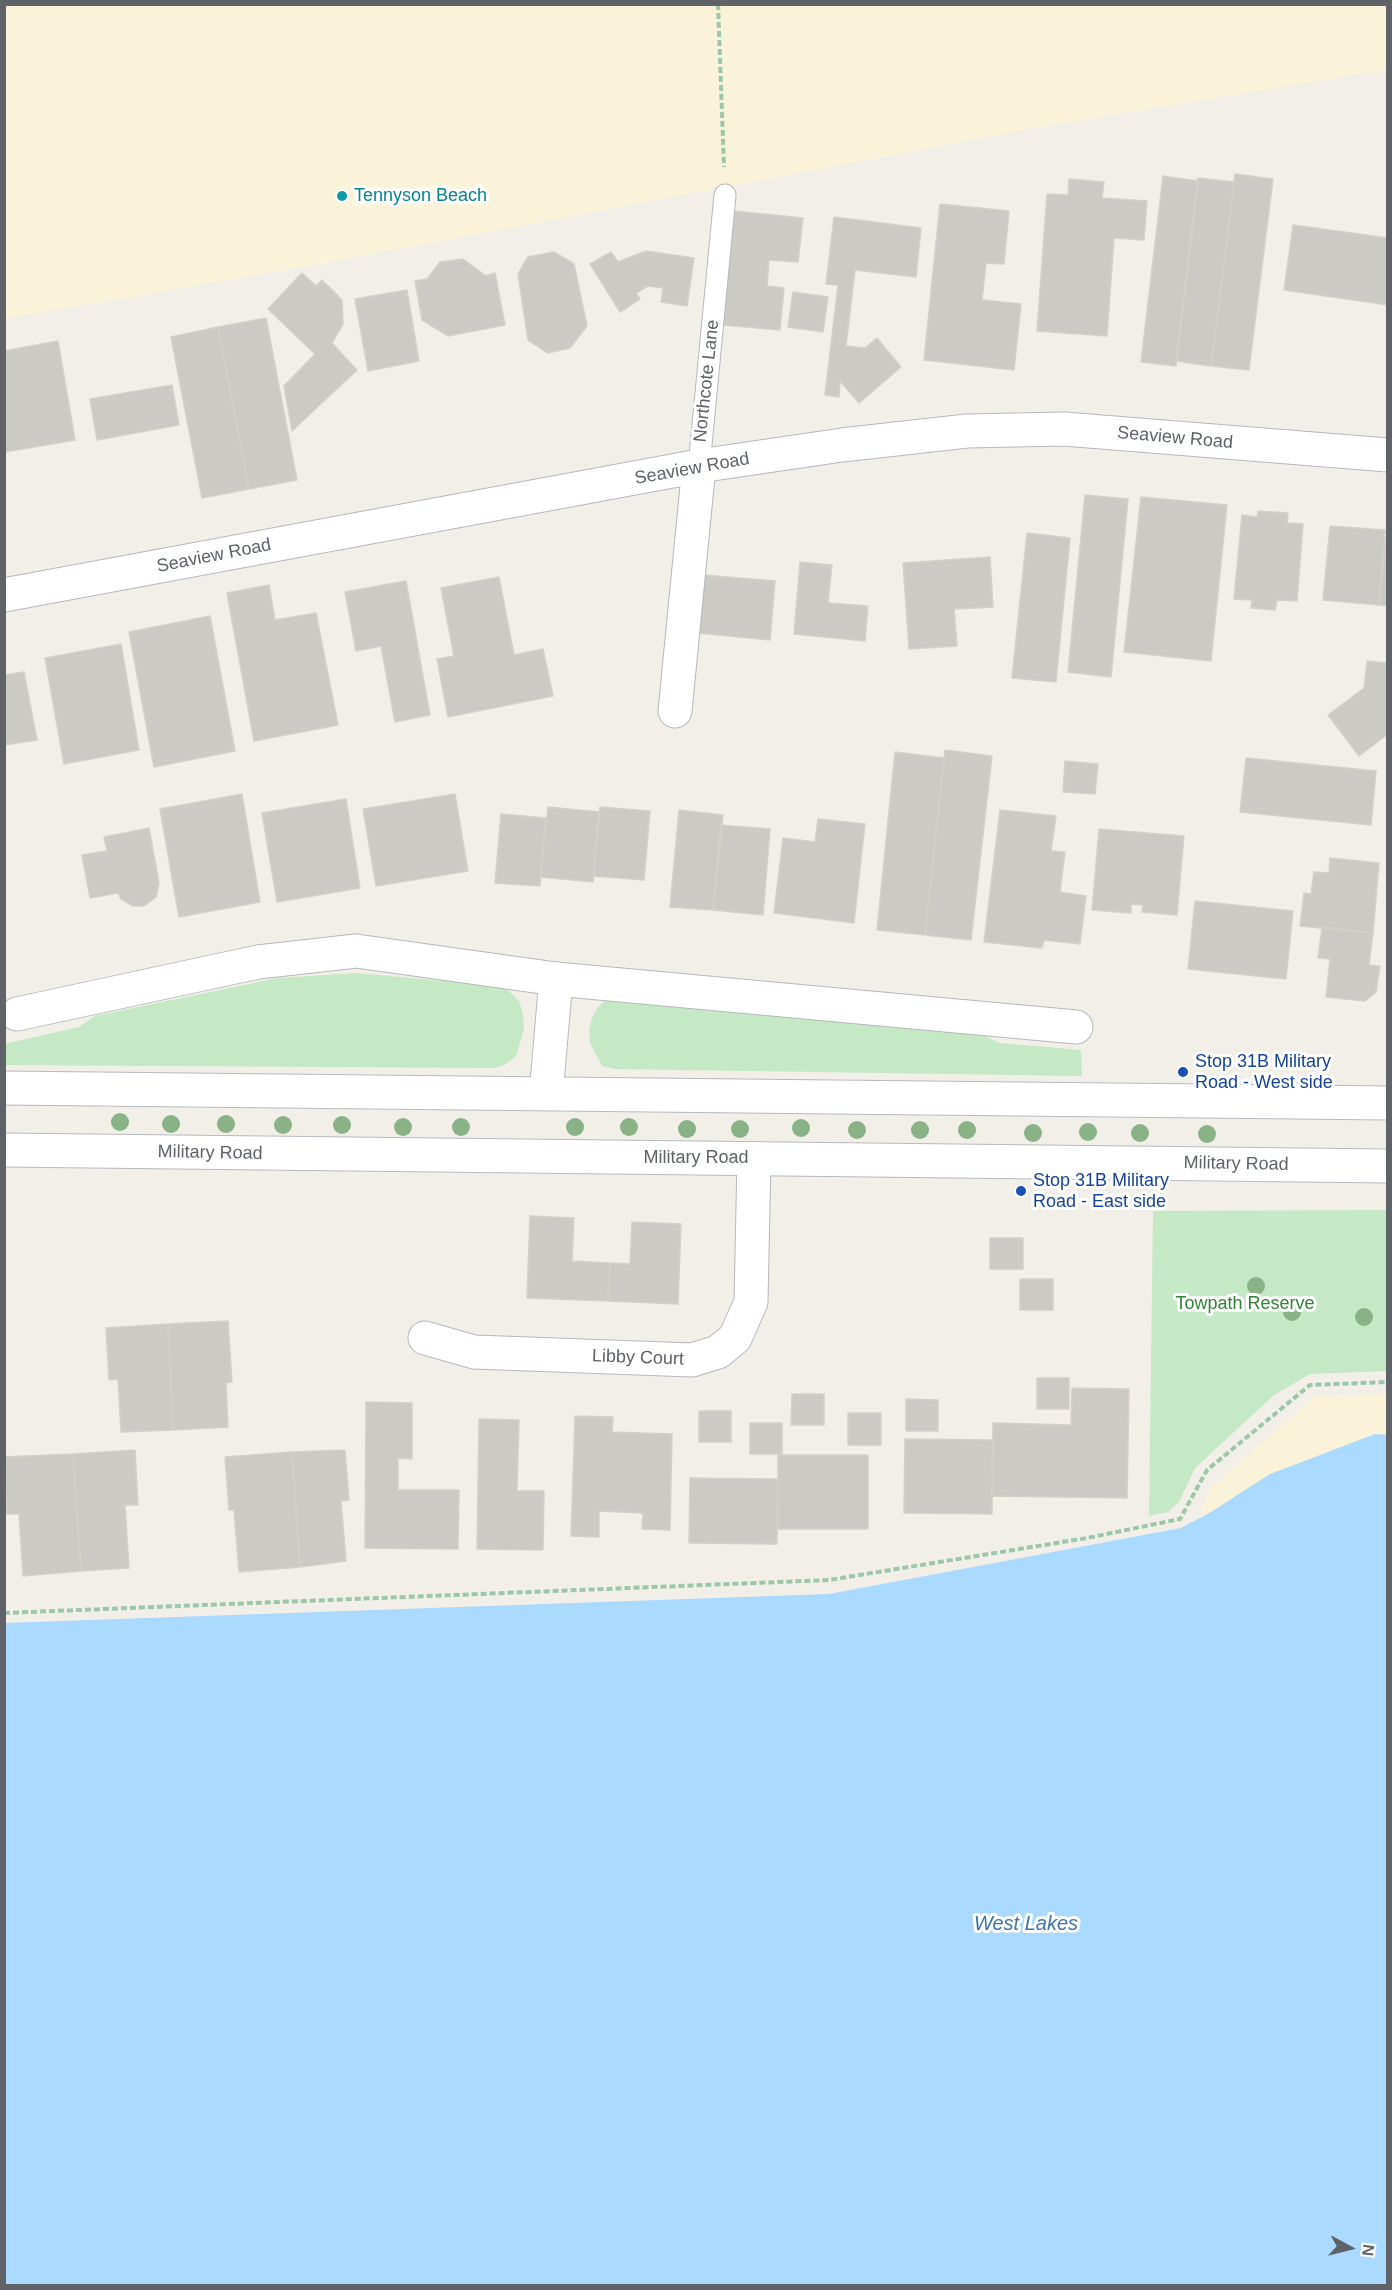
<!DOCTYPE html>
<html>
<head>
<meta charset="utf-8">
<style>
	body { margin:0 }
	#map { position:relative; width:1392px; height:2290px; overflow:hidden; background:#f1efe8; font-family:Helvetica,sans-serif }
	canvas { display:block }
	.frame { position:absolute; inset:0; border:6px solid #5f6368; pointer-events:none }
	.north { position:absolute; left:1320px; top:2218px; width:60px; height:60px; -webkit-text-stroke:4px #fff; paint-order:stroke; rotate:97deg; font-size:16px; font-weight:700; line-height:24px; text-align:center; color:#5f6368 }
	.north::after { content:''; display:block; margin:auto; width:21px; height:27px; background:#5f6368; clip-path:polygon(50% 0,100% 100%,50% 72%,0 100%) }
</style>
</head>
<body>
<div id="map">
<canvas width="1392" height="2290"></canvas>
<div class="frame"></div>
<div class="north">N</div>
</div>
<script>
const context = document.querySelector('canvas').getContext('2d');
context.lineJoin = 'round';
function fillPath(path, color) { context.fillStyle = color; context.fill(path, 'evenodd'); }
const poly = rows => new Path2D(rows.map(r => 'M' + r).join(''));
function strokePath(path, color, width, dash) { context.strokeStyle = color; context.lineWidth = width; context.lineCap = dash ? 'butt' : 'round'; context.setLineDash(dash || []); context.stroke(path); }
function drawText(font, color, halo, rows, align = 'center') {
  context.font = font + ' Helvetica,sans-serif'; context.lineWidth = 6; context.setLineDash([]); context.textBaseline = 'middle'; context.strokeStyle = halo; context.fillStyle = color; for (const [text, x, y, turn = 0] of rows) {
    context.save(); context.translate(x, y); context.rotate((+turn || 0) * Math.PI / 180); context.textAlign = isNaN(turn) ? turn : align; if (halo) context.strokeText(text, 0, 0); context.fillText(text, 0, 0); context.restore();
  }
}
fillPath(poly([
	[357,973,499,986,509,991,519,1001,523,1015,524,1029,516,1056,506,1064,495,1068,5,1065,4,1044,79,1027,95,1016,278,978],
	[606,1000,980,1033,999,1043,1081,1050,1082,1076,614,1069,602,1066,590,1043,589,1031,592,1018,598,1007],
	[1387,1210,1387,1371,1310,1374,1274,1395,1195,1468,1179,1502,1168,1512,1149,1516,1153,1211]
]), '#c5e8c5');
fillPath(poly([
	[5,5,1387,5,1387,70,1046,126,315,265,5,319],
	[1387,1394,1387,1460,1195,1531,1210,1488,1316,1396]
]), '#fbf3d9');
fillPath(poly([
	[1375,1434,1388,1435,1387,2285,5,2285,5,1623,829,1594,1181,1528,1211,1512,1270,1474]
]), '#aadaff');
const building = poly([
	[1235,174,1273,179,1249,370,1211,366,1235,174],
	[1163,176,1198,181,1176,366,1141,362,1163,176],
	[1198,178,1234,182,1211,366,1176,361,1198,178],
	[1069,179,1104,182,1102,198,1147,201,1144,240,1114,238,1107,336,1037,331,1047,194,1068,195,1069,179],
	[940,204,1009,211,1004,264,986,263,982,300,1021,304,1014,370,924,360,940,204],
	[734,211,803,218,798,262,769,260,767,286,784,288,780,330,723,325,734,211],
	[834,217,921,228,916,277,855,270,846,346,865,348,877,338,901,367,859,403,840,381,839,397,825,395,838,285,826,284,834,217],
	[1293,225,1388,238,1388,305,1284,290,1293,225],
	[646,251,694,258,687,306,661,302,663,288,648,286,636,293,640,299,620,312,590,264,611,252,618,262,646,251],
	[554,252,574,264,587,326,570,348,548,353,528,340,518,274,528,257,554,252],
	[463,259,486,276,495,273,505,325,448,336,422,320,415,281,427,279,440,262,463,259],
	[302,273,316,286,322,280,342,300,343,324,332,343,357,370,292,431,284,386,315,354,268,309,302,273],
	[407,290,419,361,368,371,355,299,407,290],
	[793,292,828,297,823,332,788,327,793,292],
	[266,318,297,480,249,489,218,327,266,318],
	[218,327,249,489,202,498,171,337,218,327],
	[58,341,75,440,5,452,4,351,58,341],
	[172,385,179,425,97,440,90,399,172,385],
	[1085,495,1128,499,1111,677,1068,672,1085,495],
	[1141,497,1227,505,1211,661,1124,652,1141,497],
	[1258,511,1288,513,1287,523,1303,524,1297,601,1277,600,1275,610,1251,608,1252,600,1234,599,1242,515,1257,517,1258,511],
	[1330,526,1385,530,1379,605,1323,600,1330,526],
	[1027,533,1070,538,1056,682,1012,678,1027,533],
	[1386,538,1388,538,1388,606,1379,605,1386,538],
	[990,557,993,607,954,609,957,646,909,649,903,563,990,557],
	[800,562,832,565,828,603,868,606,865,641,794,634,800,562],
	[703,575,775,581,770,640,698,633,703,575],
	[499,577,514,655,543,649,553,696,448,717,437,659,454,656,441,588,499,577],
	[406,581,430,715,395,722,381,646,356,651,345,592,406,581],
	[269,585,275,620,316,613,338,725,254,741,227,593,269,585],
	[210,616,235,751,154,767,129,632,210,616],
	[121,644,139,750,64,764,45,658,121,644],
	[1367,661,1388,663,1388,734,1359,756,1328,715,1364,688,1367,661],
	[24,672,37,740,4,745,4,675,24,672],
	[945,750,992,756,971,940,925,935,945,750],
	[895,752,944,758,925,935,877,930,895,752],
	[1246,758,1376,771,1371,825,1240,812,1246,758],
	[1065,761,1098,764,1095,794,1063,792,1065,761],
	[242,794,260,902,179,917,160,809,242,794],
	[455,794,468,871,376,886,363,809,455,794],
	[346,799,360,888,277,902,262,813,346,799],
	[548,807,599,812,593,882,540,877,548,807],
	[600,807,650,811,644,880,593,876,600,807],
	[679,810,723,815,713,910,670,907,679,810],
	[1000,810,1056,816,1051,851,1065,852,1060,892,1086,896,1080,944,1044,940,1042,948,984,942,1000,810],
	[501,814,546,818,540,886,495,883,501,814],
	[818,819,865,824,854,923,774,913,783,838,815,842,818,819],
	[721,825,770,829,763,915,713,910,721,825],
	[149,828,159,883,156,897,144,906,133,906,121,899,118,893,90,898,82,855,107,851,104,837,149,828],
	[1099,829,1184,836,1177,915,1142,912,1143,905,1131,904,1131,913,1092,910,1099,829],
	[1330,858,1379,863,1373,933,1300,926,1304,893,1311,894,1314,872,1329,873,1330,858],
	[1195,901,1293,911,1286,979,1188,969,1195,901],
	[1322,927,1373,933,1369,965,1380,966,1376,992,1365,1001,1326,997,1330,959,1318,958,1322,927],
	[530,1216,574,1218,572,1261,610,1263,608,1301,527,1298,530,1216],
	[632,1222,681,1224,678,1304,608,1301,610,1263,630,1264,632,1222],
	[990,1238,1023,1238,1023,1269,990,1269,990,1238],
	[1020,1279,1053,1279,1053,1310,1020,1310,1020,1279],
	[228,1321,232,1382,226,1383,228,1427,173,1430,168,1324,228,1321],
	[168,1324,173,1430,121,1432,118,1379,109,1380,106,1328,168,1324],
	[1037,1378,1069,1378,1069,1409,1037,1409,1037,1378],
	[1072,1388,1129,1389,1127,1498,992,1496,993,1423,1071,1425,1072,1388],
	[792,1394,824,1394,824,1425,791,1425,792,1394],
	[906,1399,938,1400,938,1431,906,1431,906,1399],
	[366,1402,412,1403,412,1459,398,1458,398,1490,459,1490,458,1549,365,1548,366,1402],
	[699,1411,731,1411,731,1442,699,1442,699,1411],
	[848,1413,881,1413,881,1445,848,1445,848,1413],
	[575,1416,613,1417,612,1432,672,1434,670,1530,642,1529,643,1513,599,1511,599,1537,571,1536,575,1416],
	[479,1419,519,1420,517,1491,544,1491,543,1550,477,1549,479,1419],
	[750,1423,782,1423,782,1454,750,1454,750,1423],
	[905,1439,993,1440,992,1514,904,1513,905,1439],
	[135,1450,138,1505,125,1505,129,1568,81,1571,73,1454,135,1450],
	[345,1450,349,1500,341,1501,346,1561,300,1567,292,1452,345,1450],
	[292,1452,300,1567,239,1572,234,1510,229,1510,225,1457,292,1452],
	[73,1454,81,1571,23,1576,19,1514,7,1514,4,1457,73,1454],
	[778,1455,868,1455,868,1529,778,1529,778,1455],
	[690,1478,778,1479,777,1544,689,1543,690,1478]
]);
fillPath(building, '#cccac5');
strokePath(building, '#d6d1c6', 1.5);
const lane = poly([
	[699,466,725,195]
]);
const street = poly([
	[4,595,699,466,842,445,967,431,1064,429,1388,455],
	[675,711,699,466],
	[17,1014,258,962,356,951,556,979,1076,1027],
	[425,1338,474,1352,692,1360,718,1352,735,1338,751,1302,754,1159]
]);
const secondary = poly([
	[4,1088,1388,1103],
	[546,1094,556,979],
	[4,1150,1388,1166]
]);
strokePath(lane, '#b5b8bc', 23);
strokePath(street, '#b5b8bc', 35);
strokePath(secondary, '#b6babf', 35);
strokePath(poly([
	[718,4,724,167],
	[4,1613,829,1580,1087,1538,1180,1519,1207,1470,1310,1385,1388,1382]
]), '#9cc7a9', 4, [6, 3]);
strokePath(lane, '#fff', 21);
strokePath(street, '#fff', 33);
strokePath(secondary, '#fff', 33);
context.fillStyle = '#89b387';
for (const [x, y] of [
	[120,1122],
	[171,1124],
	[226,1124],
	[283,1125],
	[342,1125],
	[403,1127],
	[461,1127],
	[575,1127],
	[629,1127],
	[801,1128],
	[687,1129],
	[740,1129],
	[857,1130],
	[920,1130],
	[967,1130],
	[1088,1132],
	[1033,1133],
	[1140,1133],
	[1207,1134],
	[1256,1286],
	[1292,1312],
	[1364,1317]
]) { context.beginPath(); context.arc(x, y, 9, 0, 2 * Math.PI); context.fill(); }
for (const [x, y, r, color] of [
	[342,196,6,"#0f9aa8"],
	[1183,1072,6,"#1a4fb4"],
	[1021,1191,6,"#1a4fb4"]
]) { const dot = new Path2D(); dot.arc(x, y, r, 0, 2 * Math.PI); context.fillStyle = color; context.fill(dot); strokePath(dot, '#fff', 2); }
drawText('18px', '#0d838f', '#fff', [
	["Tennyson Beach",354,196]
], 'left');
drawText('18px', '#5f6368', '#fff', [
	["Northcote Lane",707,381,-84],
	["Seaview Road",1175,438,5],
	["Seaview Road",692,469,-10],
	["Seaview Road",214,556,-11],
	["Military Road",210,1153,1],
	["Military Road",696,1158],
	["Military Road",1236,1164,1],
	["Libby Court",638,1358,2]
]);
drawText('18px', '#164399', '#fff', [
	["Stop 31B Military",1195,1062],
	["Road - West side",1195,1083],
	["Stop 31B Military",1033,1181],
	["Road - East side",1033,1202]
], 'left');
drawText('18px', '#348238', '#fff', [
	["Towpath Reserve",1245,1304]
]);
drawText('italic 20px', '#4174aa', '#fff', [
	["West Lakes",1026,1924]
]);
</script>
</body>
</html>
